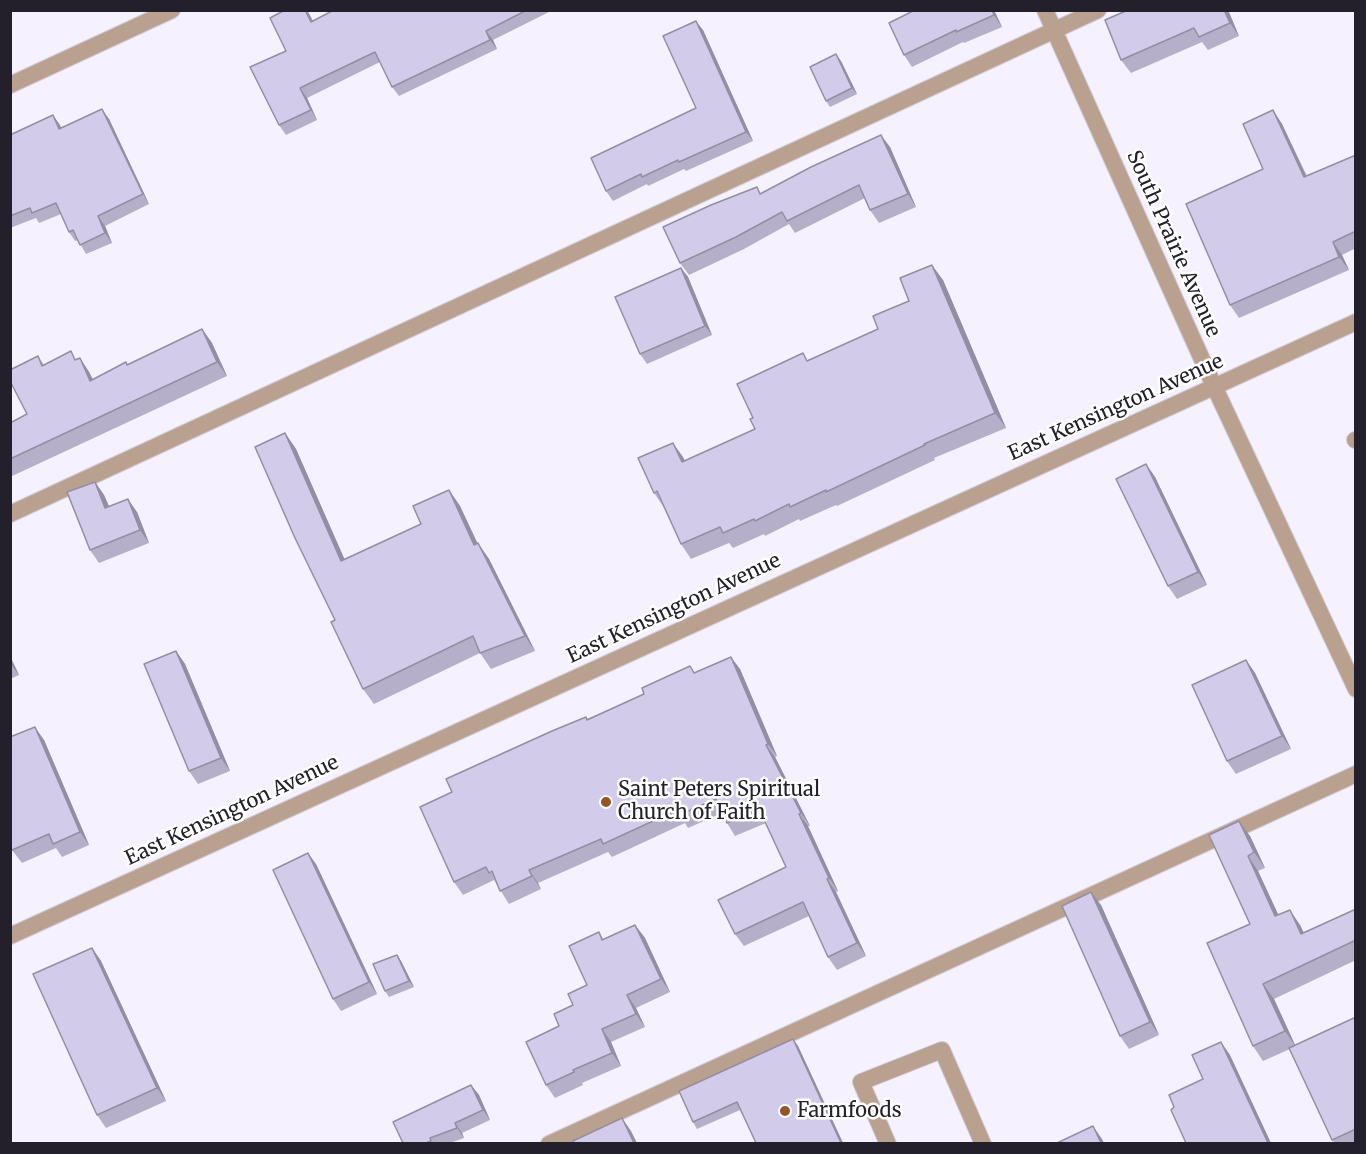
<!DOCTYPE html>
<html>
<head>
<meta charset="utf-8">
<style>
	body { margin:0 }
	#map { position:relative; width:1366px; height:1154px; overflow:hidden; background:#f5f1fe; font-family:Merriweather,serif }
	canvas { display:block }
	.frame { position:absolute; inset:0; border:12px solid #23202b; pointer-events:none }
</style>
</head>
<body>
<div id="map">
<canvas width="1366" height="1154"></canvas>
<div class="frame"></div>
</div>
<script>
const context = document.querySelector('canvas').getContext('2d');
context.lineJoin = 'round';
const poly = rows => new Path2D(rows.map(r => 'M' + r).join(''));
function strokePath(path, color, width, dash) { context.strokeStyle = color; context.lineWidth = width; context.lineCap = dash ? 'butt' : 'round'; context.setLineDash(dash || []); context.stroke(path); }
function fillPath(path, color) { context.fillStyle = color; context.fill(path, 'evenodd'); }
function drawText(font, color, halo, rows, align = 'center') {
  context.font = font + ' Merriweather,serif'; context.lineWidth = 5; context.setLineDash([]); context.textBaseline = 'middle'; context.strokeStyle = halo; context.fillStyle = color; for (const [text, x, y, turn = 0] of rows) {
    context.save(); context.translate(x, y); context.rotate((+turn || 0) * Math.PI / 180); context.textAlign = isNaN(turn) ? turn : align; if (halo) context.strokeText(text, 0, 0); context.fillText(text, 0, 0); context.restore();
  }
}
const service = poly([
	[1355,440,1356,440],
	[10,514,1098,10],
	[549,1144,1356,774],
	[888,1144,861,1082,942,1050,983,1144]
]);
const minor = poly([
	[1045,10,1214,386,1356,689],
	[10,85,172,10],
	[10,936,1356,322]
]);
strokePath(service, '#cfcbd8', 18);
strokePath(minor, '#cfcbd8', 18);
strokePath(service, '#baa18f', 16);
strokePath(minor, '#baa18f', 16);
fillPath(poly([
	[285,10,307,10,313,21,334,10,553,10,493,40,497,49,399,96,392,87,380,62,307,98,317,120,286,135,279,125,286,51],
	[994,10,1002,27,964,43,963,42,912,67,904,55],
	[1128,10,1228,10,1239,36,1208,50,1202,42,1131,73,1121,60],
	[703,30,753,141,686,171,684,169,648,186,647,184,613,201,606,191,696,108],
	[841,61,857,94,830,107,826,101],
	[1273,110,1282,124,1307,176,1356,155,1356,248,1342,255,1349,270,1239,318,1230,305,1263,169],
	[53,115,61,128,109,119,149,204,105,226,112,243,86,254,78,240,75,241,69,232,61,214,39,223,36,218,10,228,10,135],
	[890,147,916,207,879,223,870,210,865,198,795,233,789,224,744,249,689,275,680,263,761,193],
	[681,268,688,277,712,335,647,364,640,354],
	[943,280,1006,428,934,458,935,460,837,506,836,505,800,521,799,519,765,536,764,534,733,548,729,543,691,559,681,544,663,506,654,493,683,457,685,461,755,429,753,418,808,360,878,329,909,301],
	[202,329,212,343,227,376,10,477,10,423,27,414,38,356,44,365,80,358,89,372,93,379,128,364],
	[285,433,296,449,344,559,421,524,449,490,460,506,478,544,489,559,535,651,491,669,480,653,374,704,363,689,335,620],
	[1146,464,1155,477,1207,585,1177,599,1168,586],
	[95,482,104,495,109,506,137,512,149,543,99,563,90,550],
	[176,651,185,664,230,771,198,784,189,771],
	[10,656,19,675,10,679],
	[1246,660,1255,673,1291,749,1236,774,1227,761],
	[690,666,695,673,740,669,777,756,775,757,810,826,808,826,838,891,836,892,866,956,837,970,828,957,809,916,744,946,735,934,786,867,766,823,735,836,727,823,722,813,688,828,685,823,612,857,608,852,538,883,541,889,509,904,494,880,463,895,454,882,452,792,587,719,644,694],
	[44,740,89,845,62,857,56,848,22,863,12,850],
	[1209,835,1250,836,1265,868,1258,871,1278,915,1300,925,1304,933,1356,909,1356,960,1274,999,1295,1045,1356,1017,1356,1143,1335,1143,1332,1140,1290,1049,1263,1061,1253,1046,1250,924],
	[316,864,377,994,341,1011,333,999],
	[1101,905,1159,1035,1129,1049,1120,1036],
	[635,925,645,938,670,992,636,1008,645,1027,611,1042,621,1066,582,1083,583,1085,555,1098,546,1085,559,1026,587,985,599,932,604,940],
	[92,948,101,961,166,1101,106,1128,97,1115],
	[397,955,401,961,414,987,389,997,385,991],
	[793,1039,798,1046,843,1143,756,1143,740,1110,697,1129,693,1122],
	[471,1085,479,1095,490,1120,462,1133,464,1138,450,1143,403,1143]
]), '#b5afc9');
fillPath(poly([
	[305,10,307,10,318,31,311,22],
	[992,10,994,10,1002,27,994,15],
	[1224,10,1228,10,1239,36,1230,23],
	[696,21,703,30,753,141,746,132],
	[486,31,493,40,497,49,490,40],
	[836,54,841,61,857,94,852,88],
	[300,88,307,98,317,120,311,110],
	[102,109,109,119,149,204,143,194],
	[1273,110,1282,124,1313,191,1304,177],
	[53,115,60,125,66,139,59,129],
	[881,135,890,147,916,207,908,194],
	[98,216,105,226,112,243,105,233],
	[1333,242,1342,255,1349,270,1339,257],
	[932,265,943,280,1006,428,995,413],
	[681,268,688,277,712,335,705,326],
	[202,329,212,343,227,376,217,362],
	[80,358,89,372,100,395,90,381],
	[285,433,296,449,352,576,341,561],
	[673,443,683,457,692,477,682,462],
	[1146,464,1155,477,1207,585,1198,572],
	[95,482,104,495,115,521,105,508],
	[449,490,460,506,485,560,474,545],
	[128,499,137,512,149,543,140,530],
	[478,543,489,559,535,651,525,636],
	[176,651,185,664,230,771,221,758],
	[10,656,19,675,10,663],
	[731,657,740,669,777,756,768,744],
	[1246,660,1255,673,1291,749,1282,736],
	[35,727,44,740,89,845,80,832],
	[766,745,775,757,810,826,801,813],
	[799,814,808,826,838,891,829,878],
	[1239,821,1250,836,1265,868,1254,852],
	[308,853,316,864,377,994,369,982],
	[1248,856,1258,871,1286,931,1275,916],
	[529,870,538,883,541,889,532,876],
	[827,879,836,892,866,956,857,943],
	[1091,892,1101,905,1159,1035,1150,1022],
	[1290,910,1300,925,1312,950,1301,934],
	[635,925,645,938,670,992,661,979],
	[92,948,101,961,166,1101,157,1088],
	[397,955,401,961,414,987,409,981],
	[1263,984,1274,999,1296,1047,1285,1031],
	[627,995,636,1008,645,1027,636,1014],
	[602,1029,611,1042,621,1066,612,1053],
	[793,1039,798,1046,843,1143,841,1143],
	[1221,1042,1230,1055,1271,1143,1268,1143],
	[471,1085,479,1095,490,1120,483,1110],
	[622,1118,631,1131,637,1143,634,1143],
	[455,1123,462,1133,464,1138,457,1128],
	[1093,1126,1102,1139,1104,1143,1101,1143]
]), '#948ea4');
const building = poly([
	[285,10,305,10,311,22,334,10,527,10,486,31,490,40,392,87,375,52,300,88,311,110,279,125,250,67,286,51,270,18,285,10],
	[915,10,992,10,994,15,956,32,956,30,904,55,889,23,915,10],
	[1128,10,1224,10,1230,23,1199,37,1194,28,1121,60,1105,20,1128,10],
	[696,21,746,132,679,162,678,160,642,177,641,174,606,191,591,158,696,108,663,36,696,21],
	[836,54,852,88,826,101,810,67,836,54],
	[102,109,143,194,98,216,105,233,80,245,73,230,69,232,56,203,32,213,30,208,10,216,10,135,53,115,59,129,102,109],
	[1273,110,1304,177,1356,155,1356,231,1333,242,1339,257,1230,305,1186,204,1263,169,1243,124,1273,110],
	[881,135,908,194,870,210,859,185,787,221,782,212,736,237,680,263,663,227,711,205,757,187,760,194,811,167,881,135],
	[932,265,995,413,924,444,925,445,826,492,826,490,790,507,789,504,755,521,754,519,723,533,720,527,681,544,657,491,654,493,638,458,673,443,682,462,755,429,750,419,753,418,737,384,803,353,807,361,878,329,873,316,909,301,900,278,932,265],
	[681,268,705,326,640,354,615,297,681,268],
	[202,329,217,362,10,459,10,423,27,414,10,381,10,370,38,356,42,366,71,351,75,360,80,358,90,381,126,362,127,365,202,329],
	[285,433,341,561,421,524,413,506,449,490,474,545,478,543,525,636,480,653,473,636,363,689,331,622,335,620,295,538,255,447,285,433],
	[1146,464,1198,572,1168,586,1116,479,1146,464],
	[95,482,105,508,128,499,140,530,90,550,67,492,95,482],
	[176,651,221,758,189,771,144,664,176,651],
	[731,657,768,744,766,745,801,813,799,814,829,878,827,879,857,943,828,957,803,902,735,934,718,900,786,867,759,809,727,823,716,799,679,815,677,810,603,844,601,839,529,870,532,876,500,891,492,871,489,873,486,867,454,882,420,807,452,792,446,779,552,731,586,717,587,720,644,694,642,688,690,666,694,673,731,657],
	[1246,660,1282,736,1227,761,1192,685,1246,660],
	[35,727,80,832,53,844,49,834,12,850,10,846,10,737,35,727],
	[1239,821,1254,852,1248,856,1275,916,1290,910,1301,934,1356,909,1356,940,1263,984,1285,1031,1253,1046,1207,943,1250,924,1209,835,1239,821],
	[308,853,369,982,333,999,273,870,308,853],
	[1091,892,1150,1022,1120,1036,1062,906,1091,892],
	[635,925,661,979,627,995,636,1014,602,1029,612,1053,573,1070,574,1072,546,1085,526,1042,559,1026,554,1014,573,1005,568,994,587,985,569,946,599,932,602,940,635,925],
	[92,948,157,1088,97,1115,33,974,92,948],
	[397,955,409,981,385,991,373,964,397,955],
	[1356,1017,1356,1129,1332,1140,1289,1048,1356,1017],
	[793,1039,841,1143,756,1143,737,1102,693,1122,679,1091,793,1039],
	[1221,1042,1268,1143,1186,1143,1171,1110,1174,1107,1169,1095,1203,1079,1192,1055,1221,1042],
	[471,1085,483,1110,455,1123,457,1128,430,1138,431,1141,426,1143,403,1143,393,1122,471,1085],
	[622,1118,634,1143,574,1143,573,1141,622,1118],
	[1093,1126,1101,1143,1057,1143,1093,1126]
]);
fillPath(building, '#d3cbea');
strokePath(building, '#948ea4', 1.5);
for (const [x, y, r, color] of [
	[606,802,6,"#975425"],
	[785,1111,6,"#975425"]
]) { const dot = new Path2D(); dot.arc(x, y, r, 0, 2 * Math.PI); context.fillStyle = color; context.fill(dot); strokePath(dot, '#fff', 2); }
drawText('20px', '#23202b', '#fff', [
	["South Prairie Avenue",1173,244,66],
	["East Kensington Avenue",1116,408,-24],
	["East Kensington Avenue",674,609,-25],
	["East Kensington Avenue",232,811,-25]
]);
drawText('20px', '#23202b', '#fff', [
	["Saint Peters Spiritual",618,790],
	["Church of Faith",618,813],
	["Farmfoods",797,1111]
], 'left');
</script>
</body>
</html>
